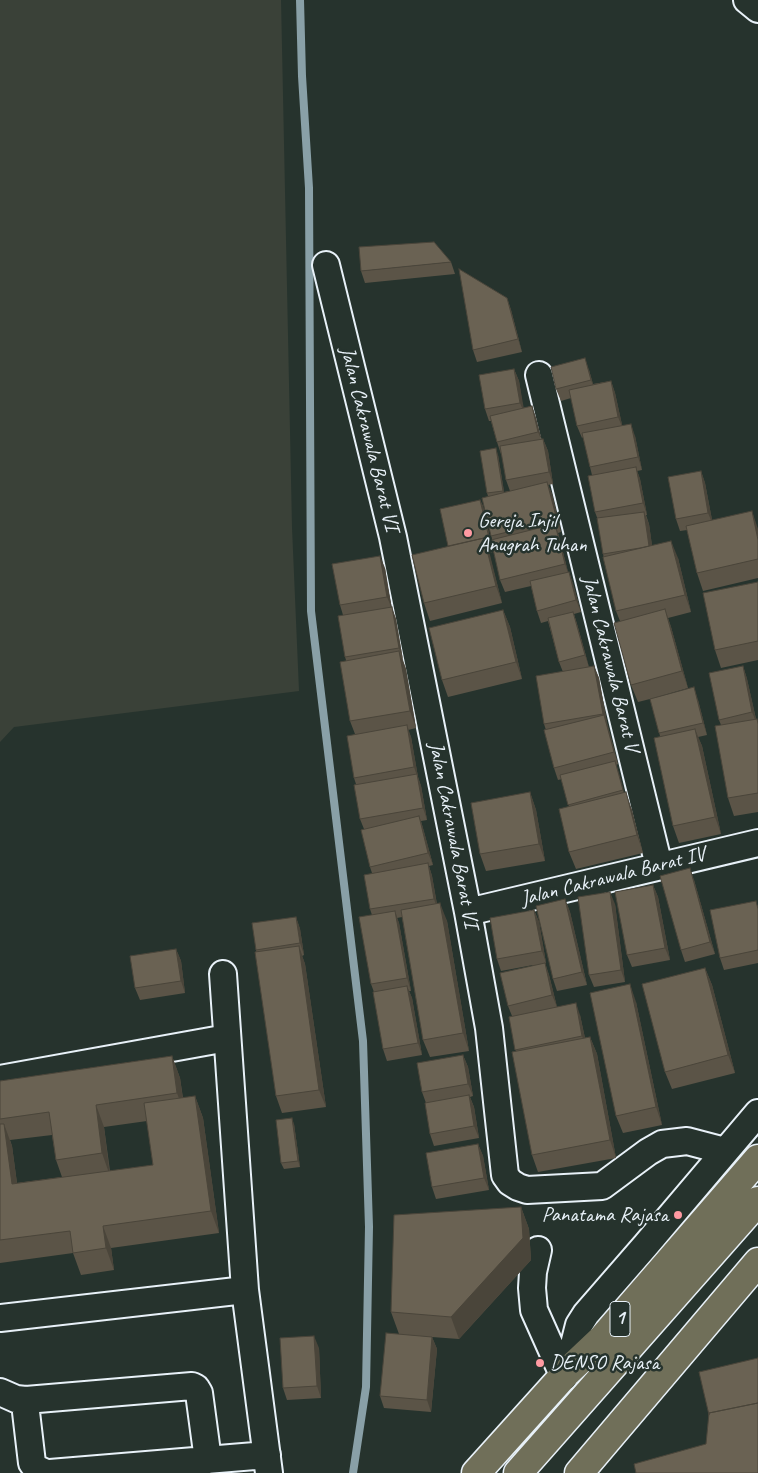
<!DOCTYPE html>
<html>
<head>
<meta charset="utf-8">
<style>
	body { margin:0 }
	canvas { display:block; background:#26332d }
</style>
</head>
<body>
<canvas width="758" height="1473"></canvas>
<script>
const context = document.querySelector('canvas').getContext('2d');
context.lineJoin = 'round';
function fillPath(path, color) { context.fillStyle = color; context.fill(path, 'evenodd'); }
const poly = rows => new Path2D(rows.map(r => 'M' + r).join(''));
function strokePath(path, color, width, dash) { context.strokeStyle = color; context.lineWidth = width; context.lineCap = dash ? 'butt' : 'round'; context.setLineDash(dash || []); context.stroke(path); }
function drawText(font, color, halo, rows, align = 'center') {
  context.font = font + ' Caveat,sans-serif'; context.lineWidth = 5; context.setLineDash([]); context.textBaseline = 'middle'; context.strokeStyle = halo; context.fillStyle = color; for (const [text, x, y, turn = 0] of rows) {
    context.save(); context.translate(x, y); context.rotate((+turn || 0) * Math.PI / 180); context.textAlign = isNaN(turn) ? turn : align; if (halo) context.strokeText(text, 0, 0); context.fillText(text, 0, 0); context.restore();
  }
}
fillPath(poly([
	[0,0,281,0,292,528,299,691,14,727,0,742]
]), '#3a4138');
strokePath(poly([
	[300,0,302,76,309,188,311,611,363,1041,369,1227,366,1387,353,1473]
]), '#89a0a7', 8);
const minor = poly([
	[747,0,758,9],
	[326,265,393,537,468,912,489,1028,505,1175,510,1182,518,1187,527,1190,602,1186,648,1152,662,1144,687,1141,725,1151],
	[539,375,659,866],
	[468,912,758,843],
	[223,974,245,1290,269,1473],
	[0,1079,227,1038],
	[538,1250,533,1272,532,1288,534,1310,564,1377],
	[0,1318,245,1290],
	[567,1372,579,1325,586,1314,646,1245,758,1113],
	[0,1392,16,1399,26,1400,26,1412,32,1463,37,1469,46,1473],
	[26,1400,192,1386,196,1388,199,1393,208,1460],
	[50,1473,267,1455]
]);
const highway = poly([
	[476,1473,567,1372,603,1338,758,1159],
	[518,1473,758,1201],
	[579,1473,758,1262]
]);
strokePath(minor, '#e8f1f8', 30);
strokePath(highway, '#e8f1f8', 31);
strokePath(minor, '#26332d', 26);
strokePath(highway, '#706f59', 28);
fillPath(poly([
	[451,262,455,274,365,283,361,271],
	[507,298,511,310,522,352,477,362,473,350],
	[514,369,519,381,523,408,532,406,536,418,541,439,543,439,548,451,553,484,548,485,552,494,561,532,558,533,568,572,569,572,573,584,581,612,574,614,577,624,589,667,594,666,599,678,607,723,618,764,616,765,624,793,632,810,643,853,576,869,569,852,569,806,562,779,558,780,554,768,546,730,544,724,563,672,559,662,548,621,541,623,537,611,531,586,505,592,500,580,491,536,488,496,487,493,498,455,504,492,510,491,506,480,502,454,501,454,497,442,491,421,489,421,485,409],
	[589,370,593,384,611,381,615,393,622,425,635,436,642,470,637,471,640,479,647,515,646,515,649,524,652,546,678,558,691,612,668,618,671,627,688,688,654,698,698,700,707,735,698,737,702,746,721,834,679,843,673,826,660,736,650,699,638,702,631,685,620,621,616,611,603,554,598,520,595,512,592,475,590,467,583,437,582,438,577,426,571,398,561,401,556,389],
	[701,471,705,483,712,520,758,529,758,578,703,591,697,573,687,530,680,531,676,519],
	[480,500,483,506,493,552,489,553,502,603,430,621,424,603,448,546],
	[385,568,391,607,396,619,403,660,406,669,416,728,408,730,411,737,418,777,421,786,427,820,421,821,433,865,429,866,432,876,437,904,447,921,469,1051,430,1057,423,1040,402,917,397,918,399,923,411,991,409,991,412,998,422,1055,387,1061,383,1049,374,992,371,984,372,915,370,909,372,873,370,867,364,829,360,819,356,784,354,778,355,734,350,721,346,660,345,657,343,615,340,605],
	[758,582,758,660,721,668,715,650],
	[503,610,510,627,522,679,448,697,442,680],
	[743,666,747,679,756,719,758,721,758,812,734,816,728,798,721,725,719,720],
	[530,792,536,810,545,861,486,871,480,854],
	[694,880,715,954,685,962,681,950],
	[653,885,658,897,670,960,632,967,627,955],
	[565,899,570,912,587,985,557,991,553,979],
	[615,904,625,982,594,987,589,975],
	[758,905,758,963,724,970,720,958],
	[534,910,539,922,546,963,545,963,549,975,557,1007,580,1015,585,1038,590,1037,597,1054,616,1158,538,1172,532,1155,516,1051,509,1017,512,1016,508,1006,533,965,501,971,497,959],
	[296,917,300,929,304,955,302,956,305,964,326,1107,282,1113,276,1096,256,950],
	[176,949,181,961,185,993,140,1000,135,988],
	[705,968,712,985,735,1073,672,1089,665,1072],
	[636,1002,662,1125,623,1133,616,1116],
	[463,1055,468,1067,473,1096,470,1097,474,1107,479,1138,434,1146,430,1134,426,1103,422,1092],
	[172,1056,180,1078,183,1098,195,1096,203,1118,219,1233,111,1248,114,1270,81,1275,73,1253,0,1263,0,1081],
	[147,1121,153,1165,110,1171,104,1127],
	[52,1135,56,1160,62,1177,17,1183,12,1146,10,1140],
	[294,1124,300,1167,284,1169,281,1163],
	[478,1144,483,1156,489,1190,436,1199,432,1187],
	[521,1207,529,1229,531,1260,459,1339,432,1337,437,1349,431,1412,384,1408,380,1396,399,1334,391,1312],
	[319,1348,321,1398,287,1400,283,1388]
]), '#5b5447');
fillPath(poly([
	[507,298,511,310,522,352,518,339],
	[585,358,589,370,595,392,591,380],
	[514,369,519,381,525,415,520,403],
	[611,381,615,393,623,429,618,417],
	[532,406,536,418,543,444,538,432],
	[631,424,635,436,642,470,638,457],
	[543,439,548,451,553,484,549,472],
	[496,448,498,455,505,497,503,491],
	[636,467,640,479,647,515,643,503],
	[701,471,705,483,713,525,708,513],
	[547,482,552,494,561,532,557,520],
	[480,500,483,506,493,552,491,546],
	[752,511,758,529,758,540],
	[644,512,649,524,654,559,649,547],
	[555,524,559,536,569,576,565,564],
	[484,538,490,555,502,603,496,586],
	[671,541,678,558,691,612,685,595],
	[380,556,385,568,392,609,387,597],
	[569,572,573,584,581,612,576,600],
	[392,607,396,619,403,660,399,648],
	[665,609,671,627,688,688,682,671],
	[503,610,510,627,522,679,516,662],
	[573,612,577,624,589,667,585,655],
	[399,651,406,669,416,728,410,711],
	[594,666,599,678,607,723,618,764,614,752,603,714],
	[743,666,747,679,757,724,752,712],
	[694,687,698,700,707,735,703,723],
	[407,725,411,737,418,777,421,786,427,820,423,808,417,776,414,767],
	[695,729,702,746,721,834,715,817],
	[615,761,619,773,627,803,623,790],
	[530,792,536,810,545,861,539,844],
	[626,792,632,810,643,853,637,835],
	[419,816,423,828,433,865,428,853],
	[428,863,432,876,438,911,434,899],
	[690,868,694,880,715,954,710,942],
	[653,885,658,897,670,960,665,948],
	[610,892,615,904,625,982,621,970],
	[565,899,570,912,587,985,582,972],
	[440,903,447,921,469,1051,463,1033],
	[534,910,539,922,546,963,542,951],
	[395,911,399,923,411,991,407,978],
	[296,917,300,929,304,955,300,943],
	[299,946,305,964,326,1107,319,1090],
	[176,949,181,961,185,993,181,981],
	[545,963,549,975,557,1007,552,995],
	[705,968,712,985,735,1073,728,1055],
	[630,984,636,1002,662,1125,656,1107],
	[407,986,412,998,422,1055,418,1043],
	[576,1003,580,1015,587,1048,582,1036],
	[590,1037,597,1054,616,1158,610,1140],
	[463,1055,468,1067,473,1096,468,1084],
	[172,1056,180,1078,185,1115,177,1093],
	[469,1095,474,1107,479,1138,474,1126],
	[195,1096,203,1118,219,1233,211,1211],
	[96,1105,104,1127,110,1176,102,1153],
	[292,1118,294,1124,300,1167,298,1161],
	[4,1124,12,1146,20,1206,12,1184],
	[478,1144,483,1156,489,1190,484,1178],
	[521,1207,529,1229,531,1260,459,1339,451,1317],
	[103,1226,111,1248,114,1270,106,1248],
	[314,1336,319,1348,321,1398,317,1386],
	[432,1337,437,1349,431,1412,427,1400]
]), '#4a453a');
const building = poly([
	[434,242,451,262,361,271,359,247,434,242],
	[459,269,507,298,518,339,473,350,459,269],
	[585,358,591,380,556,389,551,367,585,358],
	[514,369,520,403,485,409,479,375,514,369],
	[611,381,618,417,577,426,569,390,611,381],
	[532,406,538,432,497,442,490,416,532,406],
	[631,424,638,457,590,467,582,433,631,424],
	[543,439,549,472,506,480,500,446,543,439],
	[496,448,503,491,487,493,480,451,496,448],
	[636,467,643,503,595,512,588,476,636,467],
	[701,471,708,513,676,519,668,477,701,471],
	[547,482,557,520,491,536,482,498,547,482],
	[480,500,491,546,487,547,484,538,448,546,440,509,480,500],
	[752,511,758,540,758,559,697,573,686,526,752,511],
	[644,512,649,546,640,548,603,554,597,518,644,512],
	[555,524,565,564,500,580,491,540,555,524],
	[484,538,496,586,424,603,412,555,484,538],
	[671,541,685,595,616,611,603,557,671,541],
	[380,556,387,597,340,605,332,564,380,556],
	[569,572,576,600,537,611,530,581,569,572],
	[758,582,758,641,715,650,703,593,758,582],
	[392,607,399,648,345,657,338,616,392,607],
	[665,609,682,671,631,685,614,623,665,609],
	[503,610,516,662,442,680,429,628,503,610],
	[573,612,585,655,559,662,548,618,573,612],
	[399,651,410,711,350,721,340,662,399,651],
	[594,666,603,714,544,724,536,676,594,666],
	[743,666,752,712,719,720,709,673,743,666],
	[694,687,703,723,659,733,650,699,694,687],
	[604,715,614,752,554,768,544,730,604,715],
	[757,719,758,724,758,793,728,798,715,726,757,719],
	[407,725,414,767,354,778,347,736,407,725],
	[695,729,715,817,673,826,654,738,695,729],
	[615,761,623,790,568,805,560,775,615,761],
	[417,774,423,808,360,819,354,785,417,774],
	[530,792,539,844,480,854,471,803,530,792],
	[626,792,637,835,569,852,559,809,626,792],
	[419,816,428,853,370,867,361,830,419,816],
	[428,863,434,899,370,909,364,875,428,863],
	[690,868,710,942,681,950,660,876,690,868],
	[653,885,665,948,627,955,615,892,653,885],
	[610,892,621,970,589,975,578,897,610,892],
	[565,899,582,972,553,979,536,906,565,899],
	[756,901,758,909,758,950,720,958,710,910,756,901],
	[440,903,463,1033,423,1040,401,910,440,903],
	[534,910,542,951,497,959,490,918,534,910],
	[395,911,407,978,371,984,359,917,395,911],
	[296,917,300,943,256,950,252,923,296,917],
	[299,946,319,1090,276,1096,255,952,299,946],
	[176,949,181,981,135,988,130,956,176,949],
	[545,963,552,995,508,1006,500,973,545,963],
	[705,968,728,1055,665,1072,642,984,705,968],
	[630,984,656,1107,616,1116,590,993,630,984],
	[407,986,418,1043,383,1049,373,992,407,986],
	[576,1003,582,1036,515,1050,509,1017,576,1003],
	[590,1037,610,1140,532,1155,512,1052,590,1037],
	[463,1055,468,1084,422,1092,417,1063,463,1055],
	[172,1056,177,1093,96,1105,102,1153,56,1160,49,1112,0,1119,0,1081,172,1056],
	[469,1095,474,1126,430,1134,425,1103,469,1095],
	[195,1096,211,1211,103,1226,106,1248,73,1253,70,1231,0,1240,0,1124,4,1124,12,1184,153,1165,144,1103,195,1096],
	[292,1118,298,1161,281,1163,276,1120,292,1118],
	[478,1144,484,1178,432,1187,426,1153,478,1144],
	[521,1207,523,1238,451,1317,391,1312,394,1215,521,1207],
	[386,1333,432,1337,427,1400,380,1396,386,1333],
	[314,1336,317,1386,283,1388,280,1338,314,1336],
	[758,1358,758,1403,709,1413,709,1415,699,1372,758,1358],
	[758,1403,758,1473,636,1473,634,1464,706,1444,709,1413,758,1403]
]);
fillPath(building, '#6a6253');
strokePath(building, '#4a453a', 1);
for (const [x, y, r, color] of [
	[468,533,5,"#ff9aa2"],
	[678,1215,5,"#ff9aa2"],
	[540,1363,5,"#ff9aa2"]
]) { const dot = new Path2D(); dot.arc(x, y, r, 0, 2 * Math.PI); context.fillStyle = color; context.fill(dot); strokePath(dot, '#26332d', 2); }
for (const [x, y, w] of [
	[620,1319,20]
]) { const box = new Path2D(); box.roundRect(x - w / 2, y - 17.5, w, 35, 4); context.fillStyle = '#26332d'; context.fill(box); strokePath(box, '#e8f1f8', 1); }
drawText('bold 20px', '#e8f1f8', null, [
	["1",620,1319]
]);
drawText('21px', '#e8f1f8', '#26332d', [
	["Jalan Cakrawala Barat VI",369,439,76],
	["Jalan Cakrawala Barat V",610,664,76],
	["Jalan Cakrawala Barat VI",453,835,79],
	["Jalan Cakrawala Barat IV",613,877,-14]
]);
drawText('21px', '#e8f1f8', '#26332d', [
	["Gereja Injil",478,521],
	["Anugrah Tuhan",478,545],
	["Panatama Rajasa",668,1215,"right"],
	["DENSO Rajasa",550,1363]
], 'left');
</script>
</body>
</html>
